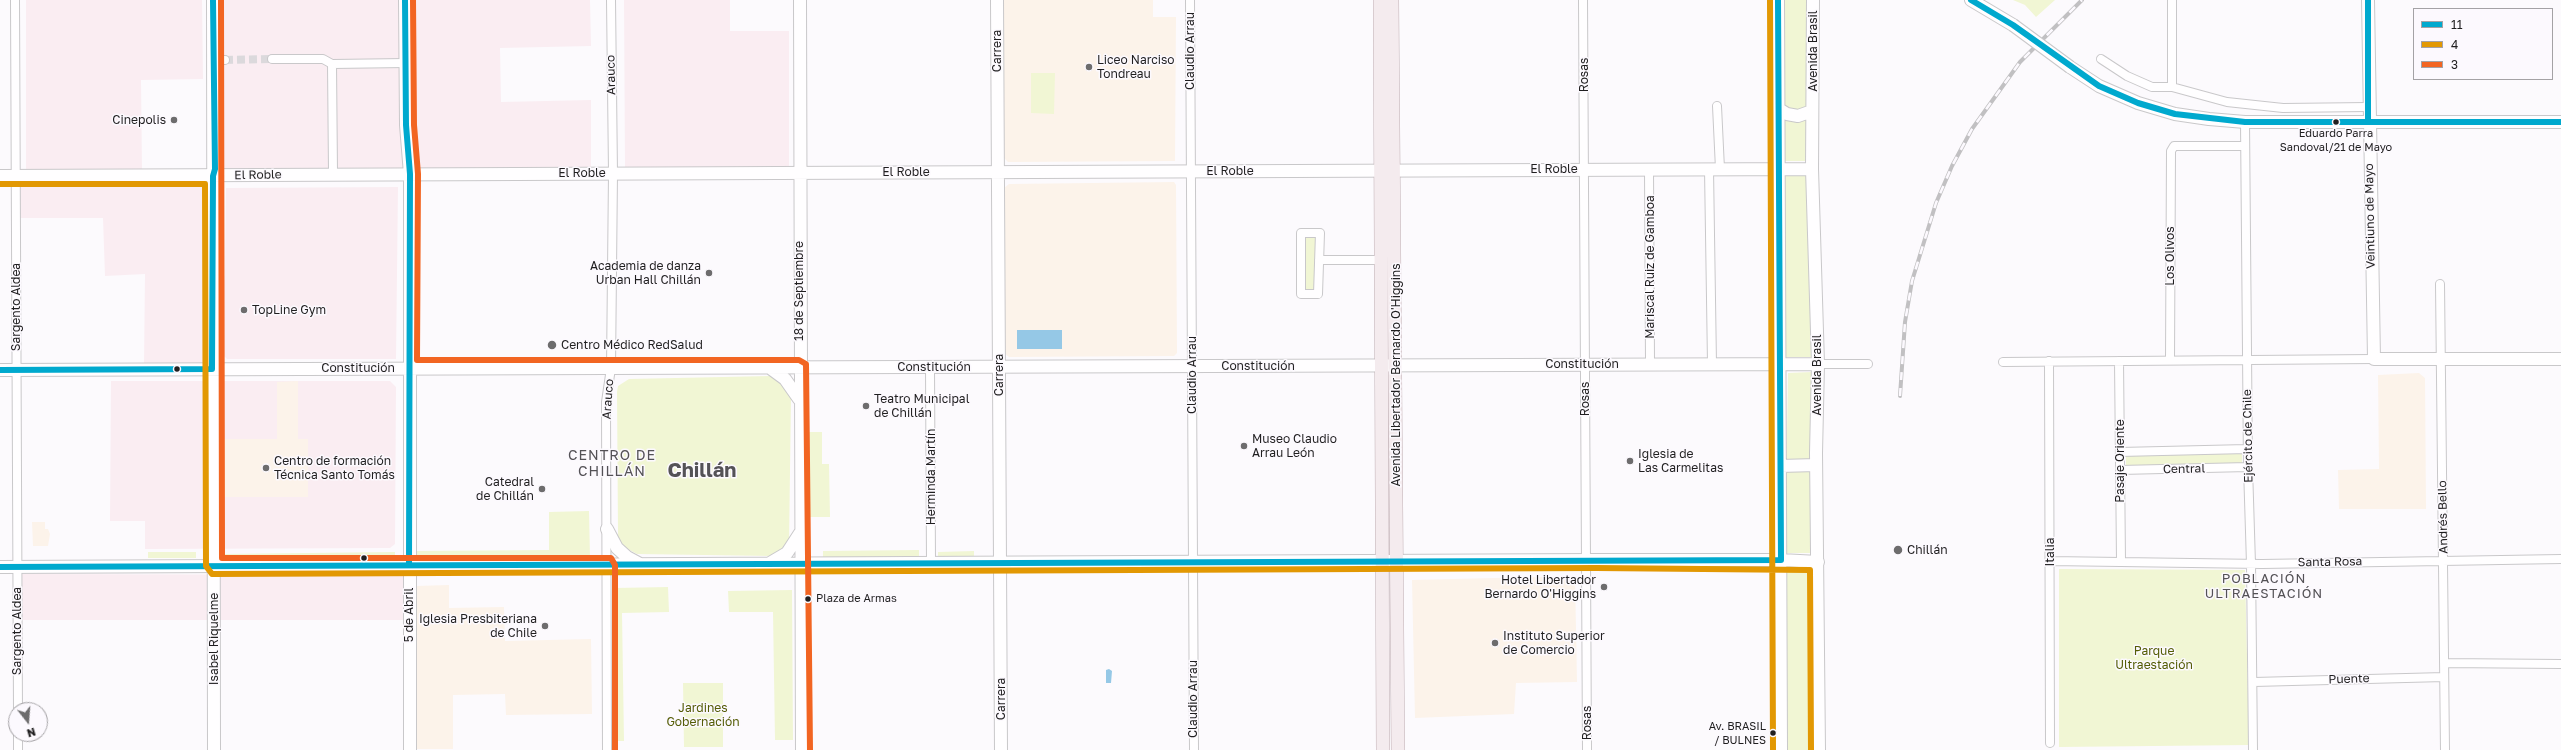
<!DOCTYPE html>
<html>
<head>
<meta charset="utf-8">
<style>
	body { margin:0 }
	#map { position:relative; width:2561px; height:750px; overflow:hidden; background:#fcfafd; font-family:"Golos Text",sans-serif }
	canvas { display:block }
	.legend { position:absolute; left:2413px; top:8px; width:140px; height:72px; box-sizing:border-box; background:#fcf9fe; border:1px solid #a4a2a5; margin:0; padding:5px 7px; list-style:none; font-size:12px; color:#201f20 }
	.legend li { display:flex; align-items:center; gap:8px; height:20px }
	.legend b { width:20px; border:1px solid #a4a2a5 }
	.north { position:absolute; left:8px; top:702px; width:40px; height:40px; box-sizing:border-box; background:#fcf9fe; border:1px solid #a4a2a5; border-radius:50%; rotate:163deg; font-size:11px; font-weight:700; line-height:16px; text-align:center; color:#201f20 }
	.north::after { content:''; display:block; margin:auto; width:14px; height:18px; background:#6d6c6d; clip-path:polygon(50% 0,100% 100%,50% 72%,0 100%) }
</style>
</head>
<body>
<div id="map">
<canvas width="2561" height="750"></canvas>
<ul class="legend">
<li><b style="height:5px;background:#00a9ce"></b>11</li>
<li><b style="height:5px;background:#e29803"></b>4</li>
<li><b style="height:5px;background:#f26522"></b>3</li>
</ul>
<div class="north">N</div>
</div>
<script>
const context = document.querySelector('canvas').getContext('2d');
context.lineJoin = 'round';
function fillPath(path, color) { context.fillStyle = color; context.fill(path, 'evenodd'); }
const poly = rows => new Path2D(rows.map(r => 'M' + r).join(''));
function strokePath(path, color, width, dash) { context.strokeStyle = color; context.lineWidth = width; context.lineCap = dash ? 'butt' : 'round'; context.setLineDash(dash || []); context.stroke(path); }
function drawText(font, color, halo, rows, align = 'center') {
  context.font = font + ' "Golos Text",sans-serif'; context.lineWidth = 3; context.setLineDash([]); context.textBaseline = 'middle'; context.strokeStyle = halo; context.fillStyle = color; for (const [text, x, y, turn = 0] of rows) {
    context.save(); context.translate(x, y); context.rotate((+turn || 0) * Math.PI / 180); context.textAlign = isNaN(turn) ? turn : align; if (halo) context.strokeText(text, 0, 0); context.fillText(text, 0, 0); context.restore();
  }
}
fillPath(poly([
	[26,0,202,0,203,79,141,80,142,170,26,175],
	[220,0,590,0,591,46,500,48,501,102,591,100,591,170,223,170],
	[624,0,730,0,730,31,789,31,789,168,625,168],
	[103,183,205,184,205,364,144,364,145,274,105,276,103,218,14,218,15,184],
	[398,187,396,359,227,359,223,355,221,303,225,274,226,188],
	[111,381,390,381,396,387,395,544,390,548,145,549,145,521,110,521],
	[20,574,407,575,406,620,20,620]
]), '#faedf2');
fillPath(poly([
	[1003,0,1153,0,1153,17,1176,17,1175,161,1008,162,1004,158],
	[1174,182,1176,185,1177,353,1174,356,1009,357,1004,353,1004,188,1009,184],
	[2419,373,2425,378,2426,509,2339,509,2338,470,2379,469,2378,375],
	[298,381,298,439,308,439,308,497,224,497,224,439,277,439,277,382],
	[32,522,45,522,45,529,48,529,50,534,48,546,33,546],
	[1575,576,1577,682,1516,683,1514,714,1415,718,1412,580],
	[449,585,449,608,504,607,505,641,591,639,592,714,506,715,505,694,453,695,453,749,417,749,416,586]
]), '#fcf3ea');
fillPath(poly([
	[1782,0,1807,0,1807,161,1783,161],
	[2013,0,2055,0,2036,17,2025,5],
	[1031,73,1055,73,1054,114,1031,113],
	[1807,172,1811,357,1785,357,1783,173],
	[1303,235,1318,235,1317,293,1302,293],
	[1812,372,1812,553,1785,553,1788,373],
	[770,376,779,380,791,397,789,545,771,556,637,554,624,547,618,540,618,533,617,392,618,386,629,379],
	[809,432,822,432,822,464,829,464,830,517,810,517],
	[2242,453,2242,465,2126,468,2126,456],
	[589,511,590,557,417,559,417,551,549,550,549,512],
	[919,550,919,556,823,558,823,551],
	[974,551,974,557,938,558,938,552],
	[148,552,196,552,196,558,148,558],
	[395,552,395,559,222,560,222,554],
	[1785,569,1812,571,1813,750,1786,750],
	[2059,569,2245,570,2249,745,2059,747],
	[668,587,669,612,622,613,624,741,615,741,615,588],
	[792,590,793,740,775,740,773,612,729,612,728,591],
	[683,683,723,683,723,747,684,747]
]), '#f1f6d4');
fillPath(poly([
	[1017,330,1062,330,1062,349,1017,349],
	[1109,669,1112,671,1111,683,1106,683,1106,670]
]), '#95c8e6');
strokePath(poly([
	[225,60,272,59]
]), '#dbd9dc', 8, [8, 4]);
const street = poly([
	[15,0,18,710],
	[1190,0,1194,750],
	[1583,0,1587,750],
	[2172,0,2172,87],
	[272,59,323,59,332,64],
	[2101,59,2127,76,2152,87,2172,87,2227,102,2283,108,2368,107],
	[214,60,225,60],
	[1717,106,1720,169],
	[2245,122,2248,467,2251,564,2253,750],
	[1649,169,1650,364],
	[1709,169,1712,364],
	[333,173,332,64,406,63],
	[1301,233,1320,233,1318,294,1301,294,1301,233],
	[1319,260,1382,260],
	[2440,284,2445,750],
	[2170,360,2171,151,2174,146,2245,146],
	[2049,361,2050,743],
	[2119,361,2121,561],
	[2003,362,2374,359],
	[1818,364,1868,364],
	[930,367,931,563],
	[2120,452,2247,449],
	[2120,470,2248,467],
	[2050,561,2262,564,2561,559],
	[2444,663,2561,664],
	[2254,682,2444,677],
	[18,734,18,750],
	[607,750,606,402,611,368,613,173,611,0]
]);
const secondary = poly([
	[213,0,214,750],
	[405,0,406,125,410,174,410,750],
	[800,0,802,750],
	[997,0,1001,750],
	[1778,0,1781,750],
	[1813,0,1812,169,1818,364,1816,453,1819,750],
	[1971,0,2013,25],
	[2368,0,2374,359,2561,359],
	[2070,67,2099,86,2138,103,2175,114,2209,119,2245,122,2561,122],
	[1779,109,1787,114,1798,116,1812,111],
	[0,176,1812,169],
	[770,368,785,379,799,399],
	[0,370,1818,364],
	[1780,466,1816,465],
	[607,529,617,548,627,557,640,564],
	[770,563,787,553,800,533],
	[0,567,1596,560,1781,560,1818,562]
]);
const primary = poly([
	[1380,0,1383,750],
	[1392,0,1398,750]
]);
strokePath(street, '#c9c8ca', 10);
strokePath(secondary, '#c9c8ca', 14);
strokePath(primary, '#c0b0b5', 14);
strokePath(street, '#fffeff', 8);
strokePath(secondary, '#fffeff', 12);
strokePath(primary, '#f4ebee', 13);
const rail = poly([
	[1900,396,1905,322,1912,281,1936,203,1952,166,1972,129,2020,62,2082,0]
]);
strokePath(rail, '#c1c0c2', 4);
strokePath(rail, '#fcf9fe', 2.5, [8]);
const secondaryBridge = poly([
	[2013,25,2070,67]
]);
strokePath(secondaryBridge, '#c9c8ca', 14, []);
strokePath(secondaryBridge, '#fffeff', 12);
strokePath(poly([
	[405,0,406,125,410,174,409,565],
	[1971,0,2013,25,2099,86,2138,103,2175,114,2245,122,2561,122],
	[2368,0,2368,121],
	[0,370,212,369,213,176,215,169,213,0],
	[0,567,1781,560,1778,0]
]), '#00a9ce', 6);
strokePath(poly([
	[1770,0,1773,750],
	[0,184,205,184,206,566,212,574,1596,568,1810,570,1811,750]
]), '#e29803', 6);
strokePath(poly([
	[221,0,222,558,611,558,615,565,615,750],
	[413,0,414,125,418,174,417,360,799,360,806,364,810,750]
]), '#f26522', 6);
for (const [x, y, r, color] of [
	[1089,67,4,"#6d6c6d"],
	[174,120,4,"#6d6c6d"],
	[2336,122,3.5,"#201f20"],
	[709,273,4,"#6d6c6d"],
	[244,310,4,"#6d6c6d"],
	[552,345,5,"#6d6c6d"],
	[177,369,3.5,"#201f20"],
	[866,406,4,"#6d6c6d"],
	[1244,446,4,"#6d6c6d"],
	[1630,461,4,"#6d6c6d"],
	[266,468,4,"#6d6c6d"],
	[542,489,4,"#6d6c6d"],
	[1898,550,5,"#6d6c6d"],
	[364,558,3.5,"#201f20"],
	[1604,587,4,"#6d6c6d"],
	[808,599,3.5,"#201f20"],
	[545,626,4,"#6d6c6d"],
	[1495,643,4,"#6d6c6d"],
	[1773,733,3.5,"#201f20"]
]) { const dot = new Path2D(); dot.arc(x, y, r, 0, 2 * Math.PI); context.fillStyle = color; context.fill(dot); strokePath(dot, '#fcf9fe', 1.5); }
drawText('11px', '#201f20', '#fcf9fe', [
	["Eduardo Parra",2336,134],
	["Sandoval/21 de Mayo",2336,148],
	["Plaza de Armas",816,599,"left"],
	["Av. BRASIL",1766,727,"right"],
	["/ BULNES",1766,741,"right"]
]);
drawText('12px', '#201f20', '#fcf9fe', [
	["Carrera",997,51,-90],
	["Claudio Arrau",1190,51,-90],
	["Avenida Brasil",1813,51,-90],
	["Arauco",611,75,-91],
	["Rosas",1584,75,-90],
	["El Roble",1554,169],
	["El Roble",1230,171],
	["El Roble",906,172],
	["El Roble",582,173],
	["El Roble",258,175,-1],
	["Veintiuno de Mayo",2370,216,-91],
	["Los Olivos",2170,256,-90],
	["Mariscal Ruiz de Gamboa",1650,267,-90],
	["18 de Septiembre",799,291,-90],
	["Sargento Aldea",16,307,-90],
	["Constitución",1582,364],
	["Constitución",1258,366],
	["Constitución",934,367],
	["Constitución",358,368],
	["Carrera",999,375,-90],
	["Claudio Arrau",1192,375,-90],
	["Avenida Libertador Bernardo O'Higgins",1396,375,-90],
	["Avenida Brasil",1817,375,-90],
	["Arauco",608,399,-86],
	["Rosas",1585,399,-90],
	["Ejército de Chile",2248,436,-91],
	["Pasaje Oriente",2120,461,-90],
	["Central",2184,469,-1],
	["Herminda Martín",931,477,-90],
	["Andrés Bello",2443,517,-91],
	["Italia",2050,552,-90],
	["Santa Rosa",2330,562,-1],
	["5 de Abril",409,615,-90],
	["Sargento Aldea",17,631,-90],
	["Isabel Riquelme",214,639,-90],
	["Puente",2349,679,-2],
	["Carrera",1001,699,-90],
	["Claudio Arrau",1193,699,-90],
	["Rosas",1587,723,-90]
]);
drawText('12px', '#201f20', '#fcf9fe', [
	["Liceo Narciso",1097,60],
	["Tondreau",1097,74],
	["Cinepolis",166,120,"right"],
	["Academia de danza",701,266,"right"],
	["Urban Hall Chillán",701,280,"right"],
	["TopLine Gym",252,310],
	["Centro Médico RedSalud",561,345],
	["Teatro Municipal",874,399],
	["de Chillán",874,413],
	["Museo Claudio",1252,439],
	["Arrau León",1252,453],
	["Iglesia de",1638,454],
	["Las Carmelitas",1638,468],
	["Centro de formación",274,461],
	["Técnica Santo Tomás",274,475],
	["Catedral",534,482,"right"],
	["de Chillán",534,496,"right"],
	["Chillán",1907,550],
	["Hotel Libertador",1596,580,"right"],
	["Bernardo O'Higgins",1596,594,"right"],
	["Iglesia Presbiteriana",537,619,"right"],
	["de Chile",537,633,"right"],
	["Instituto Superior",1503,636],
	["de Comercio",1503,650]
], 'left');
drawText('12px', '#545c05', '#fcf9fe', [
	["Parque",2154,651],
	["Ultraestación",2154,665],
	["Jardines",703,708],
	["Gobernación",703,722]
]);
context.letterSpacing = '1px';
drawText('13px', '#545256', '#fcf9fe', [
	["POBLACIÓN",2264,579],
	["ULTRAESTACIÓN",2264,594]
]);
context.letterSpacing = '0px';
context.letterSpacing = '1px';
drawText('14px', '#545256', '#fcf9fe', [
	["CENTRO DE",612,456],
	["CHILLÁN",612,472]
]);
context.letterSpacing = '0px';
drawText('bold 20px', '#545256', '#fcf9fe', [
	["Chillán",702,471]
]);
</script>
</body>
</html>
